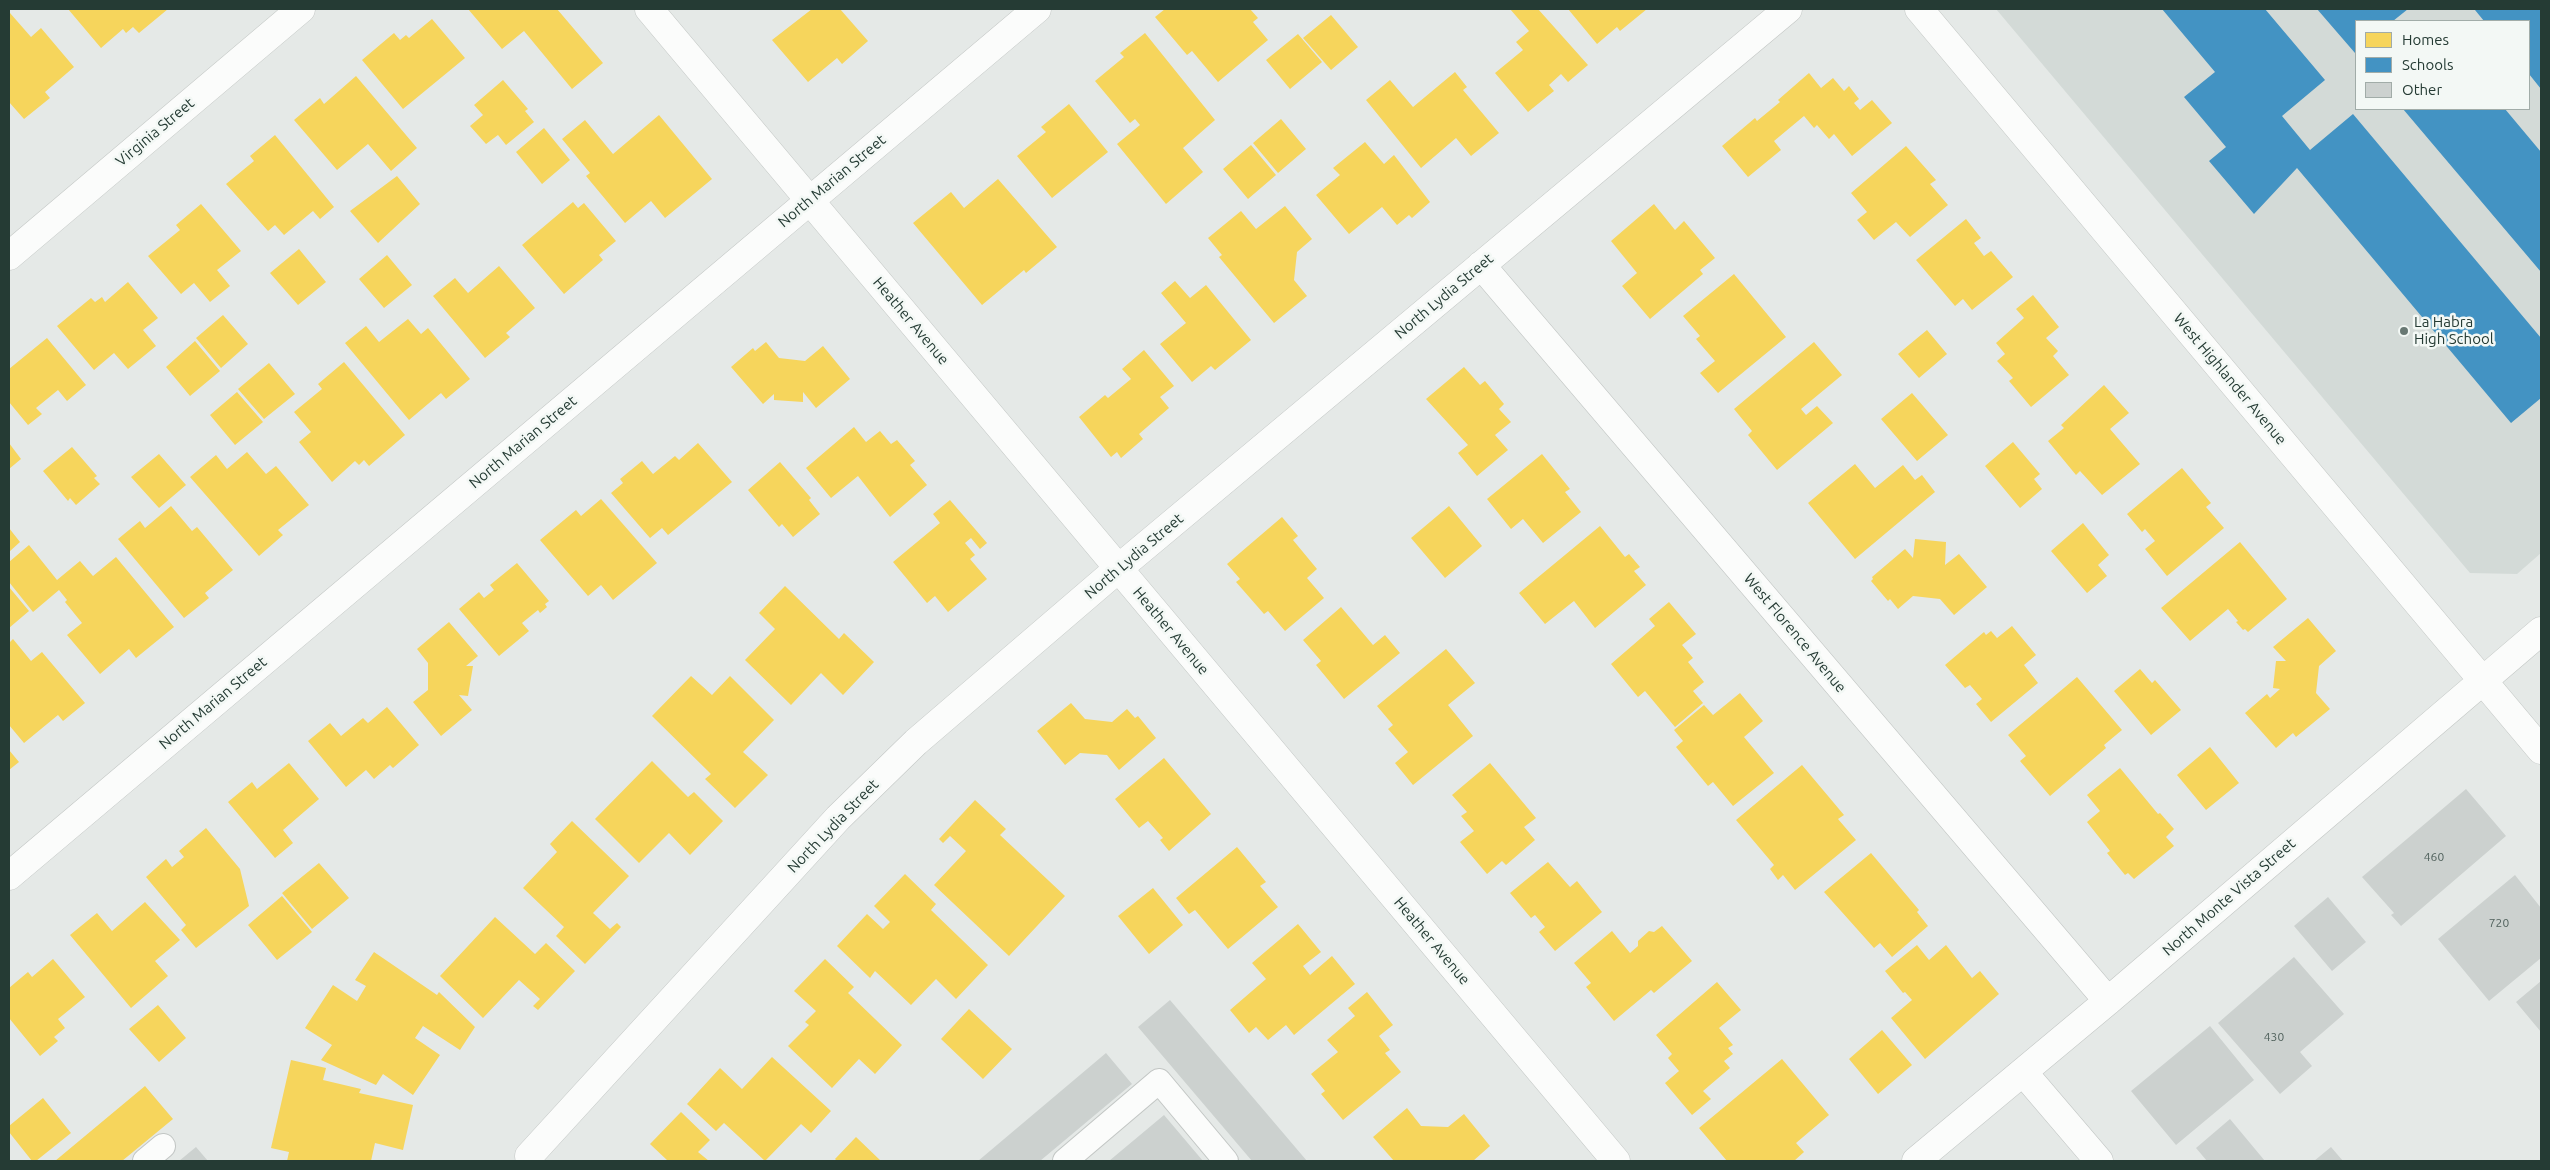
<!DOCTYPE html>
<html>
<head>
<meta charset="utf-8">
<style>
	body { margin:0 }
	#map { position:relative; width:2550px; height:1170px; overflow:hidden; background:#e5e9e7; font-family:Ubuntu,sans-serif }
	canvas { display:block }
	.frame { position:absolute; inset:0; border:10px solid #253b34; pointer-events:none }
	.legend { position:absolute; left:2355px; top:20px; width:175px; height:90px; box-sizing:border-box; background:#f3f8f5; border:1px solid #a1aca8; margin:0; padding:6px 9px; list-style:none; font-size:15px; color:#253b34 }
	.legend li { display:flex; align-items:center; gap:10px; height:25px }
	.legend b { width:25px; border:1px solid #a1aca8 }
</style>
</head>
<body>
<div id="map">
<canvas width="2550" height="1170"></canvas>
<div class="frame"></div>
<ul class="legend">
<li><b style="height:14px;background:#f6d55c"></b>Homes</li>
<li><b style="height:14px;background:#4393c3"></b>Schools</li>
<li><b style="height:14px;background:#ccd1cf"></b>Other</li>
</ul>
</div>
<script>
const context = document.querySelector('canvas').getContext('2d');
context.lineJoin = 'round';
function fillPath(path, color) { context.fillStyle = color; context.fill(path, 'evenodd'); }
const poly = rows => new Path2D(rows.map(r => 'M' + r).join(''));
function strokePath(path, color, width, dash) { context.strokeStyle = color; context.lineWidth = width; context.lineCap = dash ? 'butt' : 'round'; context.setLineDash(dash || []); context.stroke(path); }
function drawText(font, color, halo, rows, align = 'center') {
  context.font = font + ' Ubuntu,sans-serif'; context.lineWidth = 5; context.setLineDash([]); context.textBaseline = 'middle'; context.strokeStyle = halo; context.fillStyle = color; for (const [text, x, y, turn = 0] of rows) {
    context.save(); context.translate(x, y); context.rotate((+turn || 0) * Math.PI / 180); context.textAlign = isNaN(turn) ? turn : align; if (halo) context.strokeText(text, 0, 0); context.fillText(text, 0, 0); context.restore();
  }
}
fillPath(poly([
	[1996,9,2541,9,2541,553,2517,574,2470,573],
	[2356,21,2529,21,2529,109,2356,109]
]), '#d3dad7');
fillPath(poly([
	[68,9,168,9,139,33,133,27,126,33,123,29,101,48],
	[468,9,557,9,603,63,572,89,524,31,502,49],
	[812,9,840,9,868,41,842,64,837,58,808,82,772,40],
	[1165,9,1250,9,1258,18,1253,22,1268,40,1218,82,1192,51,1187,55,1155,17],
	[1510,9,1538,9,1588,65,1568,82,1561,74,1549,85,1554,91,1528,112,1495,73,1523,50,1516,42,1529,31],
	[1568,9,1647,9,1620,31,1617,27,1597,44],
	[10,13,31,37,41,28,74,67,45,92,50,98,24,119,9,102],
	[1331,15,1358,47,1331,70,1303,38],
	[432,19,465,58,403,109,362,60,394,33,400,40,406,35,409,38],
	[1145,33,1215,120,1183,148,1203,172,1166,204,1117,144,1140,125,1135,119,1130,123,1095,81,1124,57,1120,53],
	[1298,34,1322,62,1290,89,1266,60],
	[1455,72,1467,87,1463,90,1499,133,1471,156,1456,138,1421,168,1366,100,1390,80,1413,107],
	[1809,73,1821,88,1833,78,1844,91,1849,86,1859,99,1854,103,1860,110,1872,100,1892,123,1852,156,1834,134,1829,139,1817,125,1814,128,1804,116,1774,141,1781,150,1748,177,1722,146,1755,118,1757,121,1780,102,1778,100],
	[356,76,417,148,391,171,368,144,337,170,294,120,320,98,324,104],
	[503,80,528,109,525,111,534,122,506,145,498,135,486,144,470,126,483,115,474,105],
	[1069,104,1108,152,1052,198,1017,156,1046,132,1041,127],
	[659,115,712,179,665,218,651,201,625,223,586,176,590,173,562,139,585,120,613,154],
	[1281,119,1306,149,1278,173,1253,143],
	[544,128,570,160,542,184,516,152],
	[275,135,334,207,320,219,313,211,284,235,275,225,268,231,226,184,254,161,250,156],
	[1365,142,1384,164,1394,155,1430,202,1412,218,1409,215,1397,225,1382,207,1349,234,1316,195,1340,175,1333,168],
	[1251,145,1276,175,1248,199,1223,169],
	[1906,146,1936,180,1930,184,1948,205,1910,237,1896,222,1874,240,1857,220,1867,212,1851,193],
	[397,176,420,204,378,243,350,211],
	[998,179,1057,247,1026,273,1024,270,982,305,913,223,951,192,964,208],
	[573,202,578,208,584,203,616,241,599,255,603,260,564,294,522,245],
	[201,204,241,251,217,270,230,286,210,302,194,283,181,294,148,256,180,230,176,225],
	[1654,204,1675,230,1684,221,1715,258,1700,270,1703,274,1650,319,1622,286,1637,273,1611,241],
	[1285,206,1312,239,1297,252,1294,280,1307,296,1274,323,1219,257,1222,255,1208,238,1241,211,1256,229],
	[1966,219,1981,238,1974,243,1984,256,1991,251,2013,277,1972,310,1963,299,1955,306,1916,260],
	[299,249,326,282,298,305,270,273],
	[387,255,412,285,384,308,359,279],
	[499,266,535,308,506,333,510,337,485,358,433,296,455,278,468,293],
	[1734,274,1786,337,1718,393,1700,373,1715,361,1696,339,1700,336,1683,316],
	[1175,281,1190,298,1206,285,1251,340,1215,370,1211,366,1192,382,1160,344,1186,323,1161,293],
	[128,282,158,318,143,330,156,346,128,369,114,353,94,370,57,326,91,298,95,302,102,297,105,302],
	[2033,295,2059,327,2046,338,2058,351,2053,356,2069,375,2031,407,2009,381,2013,378,1997,361,2005,354,1996,343,2024,318,2016,309],
	[223,315,248,344,221,368,196,338],
	[408,319,421,334,428,328,470,379,446,399,441,393,409,420,345,343,366,326,379,342],
	[1927,330,1947,354,1919,378,1898,354],
	[47,338,86,385,67,401,58,390,36,408,42,414,28,425,9,402,9,369],
	[195,341,220,371,190,396,166,367],
	[766,342,779,358,805,361,823,346,850,379,816,408,803,392,803,402,774,400,774,394,763,404,731,367,753,348,755,351],
	[1814,342,1842,375,1801,409,1806,415,1817,406,1833,423,1777,470,1748,435,1752,431,1734,409],
	[1144,350,1174,386,1160,397,1169,408,1139,434,1143,439,1121,458,1117,452,1111,457,1079,417,1105,395,1108,398,1131,379,1122,369],
	[344,362,405,435,369,466,364,460,359,465,355,461,332,482,299,442,311,432,294,412,322,389,318,384],
	[269,363,295,394,264,419,238,389],
	[1464,367,1480,385,1485,381,1504,404,1499,409,1511,422,1495,435,1508,450,1477,476,1458,453,1468,445,1426,399],
	[2104,385,2129,413,2110,429,2140,464,2102,495,2080,471,2076,475,2048,441,2064,428,2061,425],
	[237,392,263,422,235,445,210,415],
	[1912,393,1948,435,1917,461,1881,419],
	[854,427,866,442,880,431,891,444,897,440,915,461,910,465,927,485,890,517,858,476,831,498,806,468],
	[2013,442,2040,474,2034,479,2042,489,2020,508,1985,466],
	[9,443,21,459,9,469],
	[698,443,732,482,668,535,662,528,650,538,611,493,623,483,620,479,642,461,653,474,675,456,679,460],
	[72,447,97,476,94,478,100,484,76,505,70,498,68,501,43,471],
	[247,452,266,474,276,466,309,505,278,530,283,535,259,556,190,477,216,455,227,469],
	[159,454,186,485,159,508,131,477],
	[1542,454,1570,489,1565,492,1581,512,1543,543,1523,519,1511,529,1487,499],
	[780,462,811,498,809,500,820,514,793,537,782,524,779,527,748,490],
	[1855,464,1875,488,1903,465,1915,480,1922,475,1935,492,1855,559,1808,503],
	[2182,468,2211,503,2206,507,2224,528,2167,576,2145,549,2155,541,2145,529,2142,532,2127,514],
	[601,499,657,563,613,600,601,585,588,596,540,540,576,510,581,516],
	[950,500,987,543,980,549,971,538,965,543,975,555,970,559,987,579,948,612,935,596,927,603,893,562,940,523,933,514],
	[171,506,192,531,197,527,233,570,205,593,209,598,184,618,118,539,140,521,145,528],
	[1449,506,1482,546,1445,578,1411,538],
	[1282,517,1298,536,1293,540,1317,569,1307,578,1324,598,1285,631,1268,611,1264,614,1236,582,1240,579,1227,564],
	[2083,523,2109,555,2098,565,2107,576,2087,593,2051,551],
	[1600,526,1625,557,1629,554,1640,567,1634,571,1646,585,1595,628,1574,601,1545,624,1519,593],
	[9,528,20,542,9,552],
	[1915,539,1946,542,1945,565,1959,554,1987,587,1954,615,1940,599,1913,596,1898,609,1890,599,1888,601,1871,581,1873,579,1872,577,1905,549,1913,558],
	[2240,542,2287,599,2248,632,2245,629,2243,630,2236,622,2238,621,2228,609,2190,641,2161,608],
	[29,545,57,580,80,561,93,576,116,557,174,627,136,658,129,649,100,674,67,635,82,623,65,602,67,600,59,590,33,612,9,582,9,562],
	[517,563,549,601,545,604,547,607,540,613,538,610,522,623,529,631,499,656,459,609,479,592,484,598,494,590,490,585],
	[785,586,839,639,844,633,874,662,843,695,821,673,791,705,745,660,775,629,759,613],
	[9,587,29,611,9,628],
	[1669,602,1696,634,1682,645,1693,658,1688,662,1704,682,1693,691,1703,703,1675,727,1645,691,1638,697,1611,664,1655,626,1649,619],
	[1341,607,1373,645,1385,635,1400,653,1344,699,1316,665,1321,661,1303,640],
	[2308,618,2336,651,2319,666,2316,693,2330,709,2296,737,2293,733,2276,748,2245,713,2267,694,2270,698,2280,689,2273,688,2276,661,2286,661,2273,647],
	[449,622,478,656,466,666,473,666,468,696,459,695,472,710,441,736,413,702,428,690,428,663,417,649],
	[2012,626,2036,655,2024,665,2038,683,1991,722,1976,704,1982,699,1970,685,1965,688,1945,665,1984,632,1986,635,1991,631,1997,638],
	[13,639,31,661,42,652,85,703,63,721,58,715,24,743,9,725,9,643],
	[1446,649,1475,683,1448,705,1473,736,1413,785,1395,763,1408,752,1388,729,1393,725,1377,706],
	[2140,669,2152,683,2155,680,2181,710,2151,735,2114,691],
	[691,676,712,695,730,676,774,720,743,752,768,775,735,808,705,779,711,774,652,716],
	[2077,677,2122,730,2104,745,2106,748,2050,796,2020,761,2026,756,2008,735],
	[1740,693,1763,721,1744,737,1774,773,1733,806,1713,782,1708,786,1676,747,1683,741,1674,730,1704,705,1713,715],
	[1071,703,1085,719,1112,722,1127,709,1135,718,1138,716,1156,738,1119,770,1107,755,1080,753,1065,765,1037,731],
	[387,707,419,745,393,768,390,765,374,779,366,770,346,787,308,741,330,723,341,736,363,718,368,723],
	[2210,747,2239,783,2206,810,2177,775],
	[9,750,19,762,9,770],
	[1164,758,1211,814,1169,851,1160,840,1163,838,1148,821,1139,828,1115,799],
	[652,761,688,797,694,792,723,821,690,855,669,833,639,863,595,819],
	[289,763,319,799,283,830,293,843,275,858,228,802,252,782,257,789],
	[1490,763,1536,818,1524,827,1535,840,1506,865,1502,861,1487,874,1460,842,1474,831,1461,816,1467,812,1452,795],
	[1802,765,1844,815,1838,819,1856,840,1795,890,1783,875,1778,880,1770,869,1774,865,1736,820],
	[2120,768,2158,814,2160,813,2174,829,2166,837,2174,846,2134,879,2128,873,2125,875,2107,853,2110,851,2087,822,2100,811,2087,795],
	[975,800,1006,829,1000,835,1065,896,1009,956,934,885,966,851,950,836,943,843,939,839],
	[572,821,629,876,593,913,610,929,617,923,621,927,585,964,556,936,564,927,523,888,557,852,550,844],
	[206,828,240,869,249,906,196,948,181,930,186,925,146,877,166,859,172,867,184,857,179,851],
	[1237,847,1266,882,1260,886,1278,907,1228,949,1195,910,1189,914,1176,898],
	[1871,853,1919,910,1917,912,1928,926,1892,957,1880,943,1874,948,1824,892],
	[1548,862,1570,887,1577,881,1602,912,1555,951,1539,932,1545,927,1535,915,1531,918,1510,893],
	[319,863,349,898,312,929,282,893],
	[905,874,936,904,931,910,988,965,956,999,936,979,911,1005,875,971,870,978,837,946,867,914,883,929,890,922,874,906],
	[1153,888,1183,925,1149,954,1118,916],
	[282,896,312,932,277,960,248,925],
	[145,902,180,940,155,961,168,976,131,1008,70,935,97,913,112,931],
	[495,917,535,954,546,943,575,971,538,1010,533,1006,540,999,519,980,483,1018,440,976],
	[1298,924,1321,952,1303,966,1310,975,1332,956,1355,984,1294,1035,1286,1025,1268,1040,1256,1027,1249,1033,1230,1010,1266,979,1252,963],
	[1662,926,1692,961,1654,993,1651,990,1614,1021,1586,987,1591,983,1574,963,1612,931,1630,953,1638,946,1638,941,1649,931,1654,932],
	[1917,945,1929,960,1946,945,1972,978,1980,971,1999,994,1925,1059,1891,1018,1912,1000,1905,992,1903,993,1885,971],
	[374,952,437,995,439,992,475,1027,460,1050,423,1026,415,1038,440,1055,413,1095,383,1074,376,1085,321,1060,332,1045,305,1028,333,985,357,1001,366,986,355,980],
	[53,959,85,997,58,1019,65,1028,54,1037,58,1041,40,1056,9,1018,9,988,28,972,32,977],
	[825,959,854,987,848,993,902,1045,875,1074,859,1059,832,1088,788,1046,809,1025,805,1022,816,1011,794,991],
	[1717,982,1741,1010,1719,1028,1733,1045,1728,1048,1733,1054,1724,1061,1730,1068,1703,1091,1711,1099,1692,1115,1665,1083,1679,1071,1668,1058,1672,1054,1656,1035],
	[1367,992,1393,1025,1379,1036,1390,1050,1385,1053,1401,1072,1343,1120,1321,1094,1325,1091,1311,1074,1338,1052,1327,1040,1355,1016,1348,1008],
	[158,1005,186,1038,159,1062,129,1029],
	[969,1009,1012,1049,983,1079,941,1039],
	[1882,1030,1912,1065,1878,1094,1849,1059],
	[772,1057,831,1111,811,1133,801,1124,765,1161,724,1123,716,1131,687,1104,720,1068,742,1089],
	[1782,1059,1829,1115,1796,1143,1804,1152,1794,1161,1727,1161,1699,1128],
	[291,1060,326,1068,323,1080,361,1089,359,1093,413,1105,403,1150,375,1143,371,1161,287,1161,289,1152,271,1148],
	[145,1086,173,1119,122,1161,55,1161],
	[43,1098,71,1133,36,1161,32,1161,9,1132,9,1126],
	[1407,1108,1421,1126,1448,1127,1464,1114,1490,1146,1473,1161,1394,1161,1373,1137],
	[681,1112,710,1140,698,1152,709,1161,668,1161,650,1144],
	[856,1137,881,1161,837,1161,835,1159]
]), '#f6d55c');
fillPath(poly([
	[2162,9,2265,9,2325,80,2282,116,2310,150,2353,114,2541,338,2541,398,2511,423,2297,168,2254,214,2209,161,2226,147,2184,97,2215,72],
	[2317,9,2408,9,2393,21,2356,21,2355,53],
	[2476,9,2541,9,2541,89,2529,74,2529,21,2484,21,2475,10],
	[2403,109,2505,109,2541,152,2541,272]
]), '#4393c3');
fillPath(poly([
	[2466,789,2506,836,2401,926,2391,915,2394,913,2362,877],
	[2515,875,2541,908,2541,958,2489,1001,2438,939],
	[2328,897,2366,942,2332,971,2294,926],
	[2294,957,2344,1014,2300,1052,2312,1066,2280,1094,2218,1023],
	[2541,981,2541,1032,2516,1002],
	[1170,1000,1307,1161,1252,1161,1138,1027],
	[2210,1026,2254,1080,2176,1145,2131,1091],
	[1106,1053,1132,1084,1040,1161,978,1161],
	[1164,1115,1203,1161,1109,1161],
	[2230,1119,2265,1161,2207,1161,2196,1148],
	[196,1147,208,1161,179,1161],
	[2331,1147,2343,1161,2314,1161]
]), '#ccd1cf');
const service = poly([
	[145,1161,163,1146],
	[1065,1161,1159,1081,1226,1161]
]);
const minor = poly([
	[649,9,1616,1161],
	[1919,9,2541,750],
	[9,256,301,9],
	[1481,265,2108,1001],
	[9,876,1037,9],
	[2023,1072,2099,1161],
	[529,1156,838,818,916,742,1119,568,1788,9],
	[1916,1161,2108,1001,2541,631]
]);
strokePath(service, '#c2c6c4', 26);
strokePath(minor, '#c2c6c4', 29);
strokePath(service, '#fbfcfb', 24);
strokePath(minor, '#fbfcfb', 28);
for (const [x, y, r, color] of [
	[2404,331,5,"#687873"]
]) { const dot = new Path2D(); dot.arc(x, y, r, 0, 2 * Math.PI); context.fillStyle = color; context.fill(dot); strokePath(dot, '#f3f8f5', 2); }
drawText('12px', '#50615c', null, [
	["460",2434,857],
	["720",2499,923],
	["430",2274,1037]
]);
drawText('15px', '#253b34', '#f3f8f5', [
	["Virginia Street",155,132,-40],
	["North Marian Street",832,181,-40],
	["North Lydia Street",1444,296,-40],
	["Heather Avenue",911,321,50],
	["West Highlander Avenue",2230,379,50],
	["North Marian Street",523,442,-40],
	["North Lydia Street",1134,556,-40],
	["Heather Avenue",1171,631,50],
	["West Florence Avenue",1795,633,50],
	["North Marian Street",213,703,-40],
	["North Lydia Street",833,826,-46],
	["North Monte Vista Street",2229,897,-41],
	["Heather Avenue",1432,941,50]
]);
drawText('15px', '#253b34', '#f3f8f5', [
	["La Habra",2414,322],
	["High School",2414,339]
], 'left');
</script>
</body>
</html>
